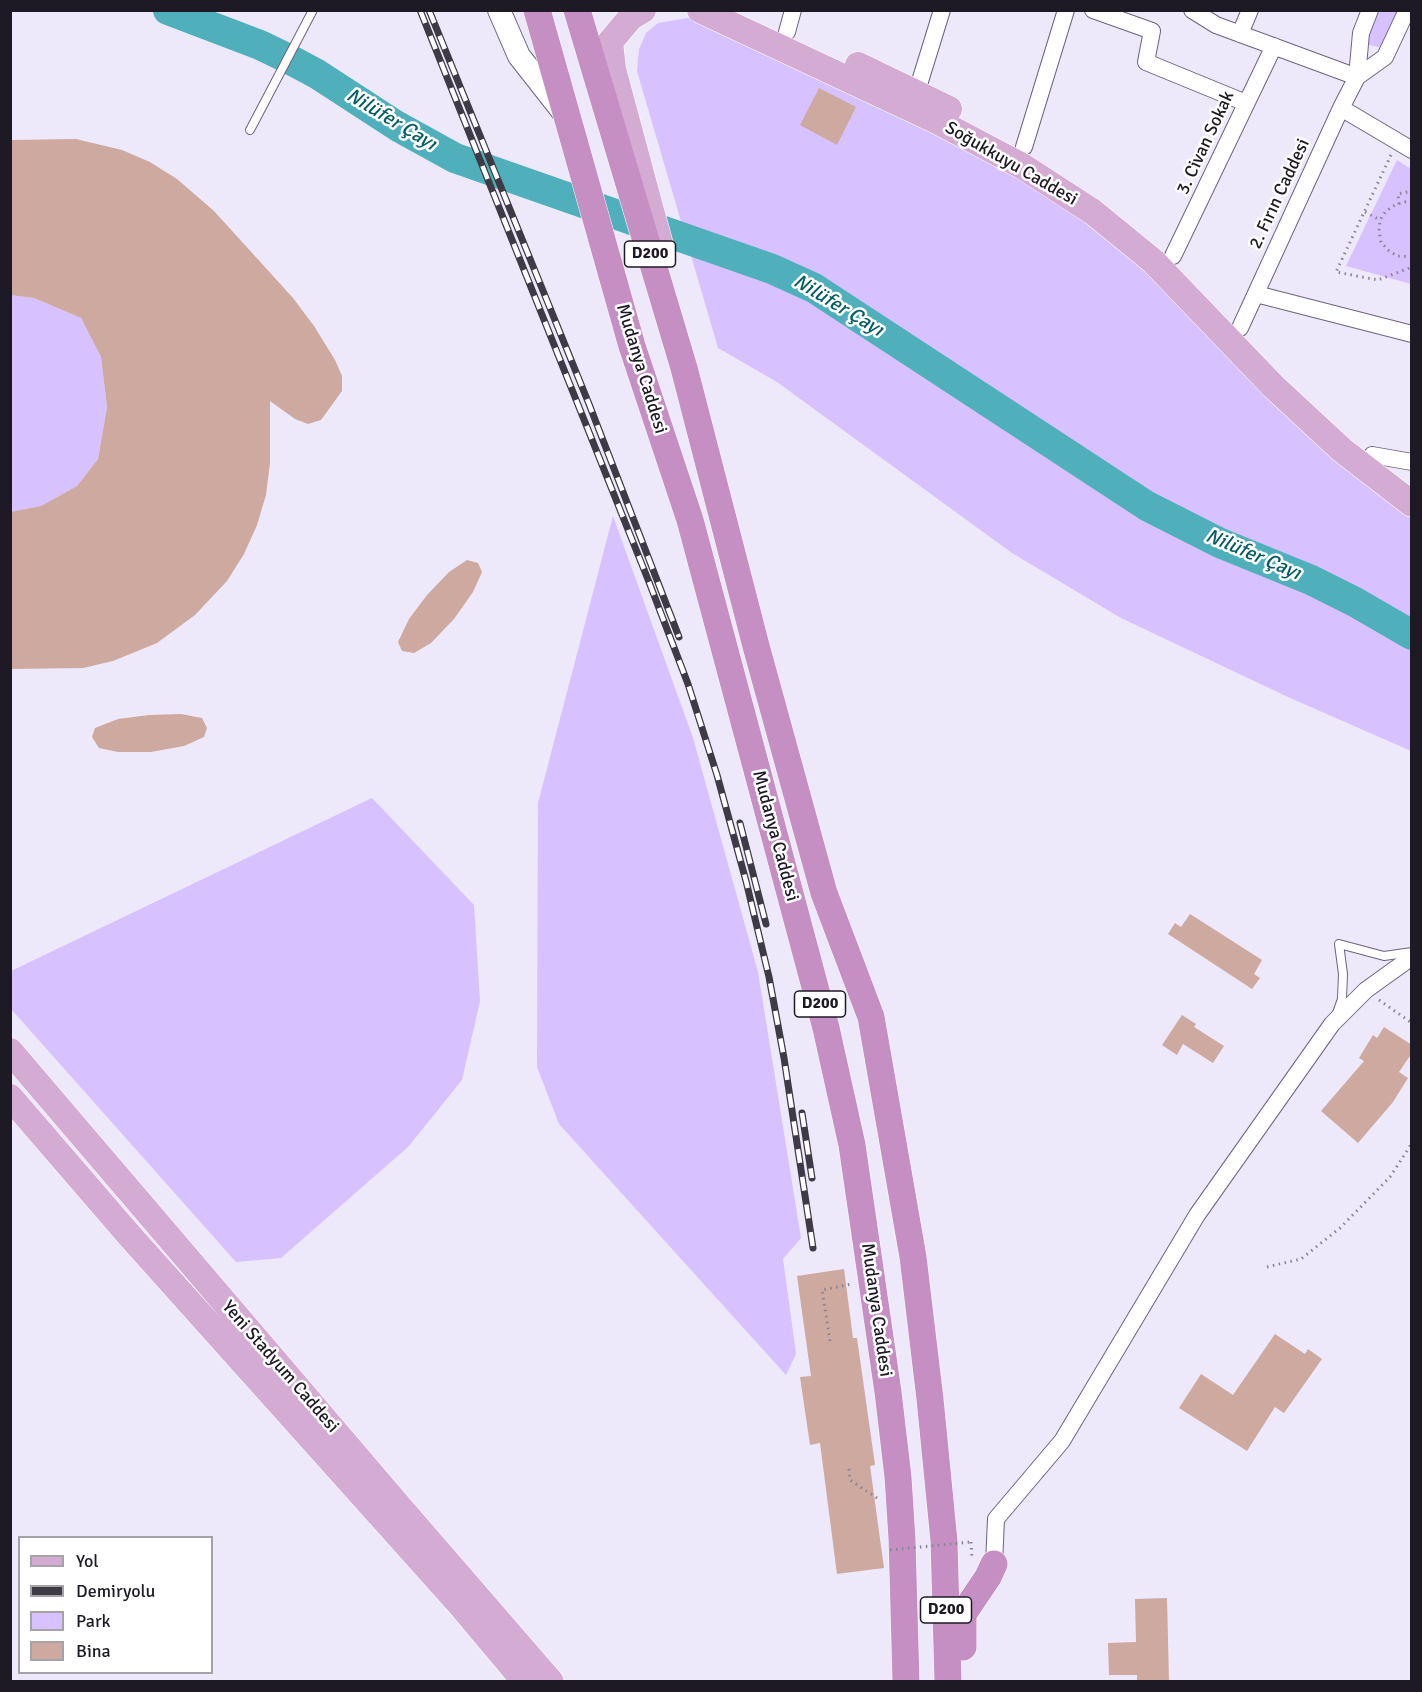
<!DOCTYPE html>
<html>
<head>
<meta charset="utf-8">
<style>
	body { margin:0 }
	#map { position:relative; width:1422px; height:1692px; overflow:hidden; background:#eee8fb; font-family:Signika,sans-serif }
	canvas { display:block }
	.frame { position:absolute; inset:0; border:12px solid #1e1a25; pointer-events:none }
	.legend { position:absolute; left:18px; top:1536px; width:195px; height:138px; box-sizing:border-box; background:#fff; border:2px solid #a5a3a8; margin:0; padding:8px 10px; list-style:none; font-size:18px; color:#1e1a25 }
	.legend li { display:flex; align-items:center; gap:12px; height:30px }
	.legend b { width:30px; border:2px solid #a5a3a8 }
</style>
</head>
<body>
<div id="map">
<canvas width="1422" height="1692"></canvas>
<div class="frame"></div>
<ul class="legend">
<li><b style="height:8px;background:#d4abd3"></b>Yol</li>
<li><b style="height:8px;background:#3e3a46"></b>Demiryolu</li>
<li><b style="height:16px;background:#d7c1fe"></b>Park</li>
<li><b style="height:16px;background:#cda99f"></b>Bina</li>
</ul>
</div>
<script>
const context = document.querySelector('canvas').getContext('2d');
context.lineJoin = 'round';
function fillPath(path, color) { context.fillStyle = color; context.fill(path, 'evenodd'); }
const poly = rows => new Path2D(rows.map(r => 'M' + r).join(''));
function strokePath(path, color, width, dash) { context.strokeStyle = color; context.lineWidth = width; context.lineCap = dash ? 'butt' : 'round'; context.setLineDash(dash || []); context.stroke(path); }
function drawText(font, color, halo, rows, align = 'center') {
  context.font = font + ' Signika,sans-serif'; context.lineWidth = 5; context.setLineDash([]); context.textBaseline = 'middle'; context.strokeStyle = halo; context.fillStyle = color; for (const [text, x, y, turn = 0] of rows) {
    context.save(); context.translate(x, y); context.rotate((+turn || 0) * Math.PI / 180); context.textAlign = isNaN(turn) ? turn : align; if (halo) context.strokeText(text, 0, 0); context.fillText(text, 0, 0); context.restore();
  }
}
fillPath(poly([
	[1372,11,1405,11,1386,49,1362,43],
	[693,17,980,152,1131,247,1411,516,1411,751,1288,697,1121,618,1012,553,777,382,718,348,637,71,639,49,646,33,658,23],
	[1397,160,1411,169,1411,284,1346,266],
	[10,295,34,298,81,318,101,357,107,407,98,459,77,486,41,506,11,512],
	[613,516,693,738,758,972,801,1238,783,1259,796,1354,786,1375,559,1124,537,1067,538,803],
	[372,798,474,905,480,1001,462,1080,408,1147,281,1258,236,1262,11,1009,11,971]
]), '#d7c1fe');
strokePath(poly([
	[168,10,260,45,289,59,317,74,397,126,455,158,772,269,814,288,1147,506,1220,543,1311,580,1355,602,1412,635]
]), '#4fafba', 30);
fillPath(poly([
	[819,88,856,107,837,145,800,125],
	[76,139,122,150,150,162,177,179,214,211,293,298,314,326,335,360,342,376,342,391,321,420,308,424,295,419,270,401,270,463,266,495,257,525,244,554,227,581,195,615,157,643,113,661,83,668,10,669,10,512,41,506,77,486,98,459,107,407,101,357,81,318,34,298,10,295,10,140],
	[467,560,478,563,482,572,473,592,454,619,431,643,414,653,402,651,398,642,409,619,427,595,449,572],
	[181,714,202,718,207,728,204,737,184,746,151,752,118,752,99,748,92,737,95,728,118,719,149,715],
	[1190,914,1262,960,1254,974,1260,978,1252,989,1168,934,1175,923,1181,927],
	[1182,1015,1196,1024,1194,1027,1224,1046,1213,1063,1183,1044,1177,1055,1162,1045],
	[1384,1027,1412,1045,1412,1053,1399,1072,1408,1078,1393,1102,1358,1143,1321,1111,1364,1061,1359,1058,1373,1035,1377,1038],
	[844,1269,853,1338,857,1338,875,1465,870,1466,884,1568,837,1574,820,1443,810,1445,800,1377,811,1376,797,1276],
	[1275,1334,1305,1354,1308,1349,1322,1359,1284,1413,1275,1407,1247,1451,1179,1408,1201,1374,1233,1395],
	[1167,1598,1169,1682,1137,1682,1137,1675,1109,1675,1108,1643,1136,1642,1135,1599]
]), '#cda99f');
const service = poly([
	[250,130,313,10],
	[1337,1013,1342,999,1343,974,1339,944,1384,956,1412,952]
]);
const minor = poly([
	[1093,10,1152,31,1146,62,1246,103],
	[1192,10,1216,25,1357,77],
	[787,32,793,10],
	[1240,34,1250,10],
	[1357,77,1385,57,1407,10],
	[917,91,942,10],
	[1341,108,1412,150],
	[1024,147,1066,10],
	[1173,256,1274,46],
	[1256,294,1412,334],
	[1240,328,1341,108,1357,77,1361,33,1370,10],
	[1372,455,1412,462],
	[994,1564,996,1519,1062,1441,1197,1215,1332,1024,1366,990,1412,957]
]);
const secondary = poly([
	[499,10,519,56,567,117]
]);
const primary = poly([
	[643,10,631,17,610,42,613,69,663,255],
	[700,10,937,121,1022,166,1093,212,1153,261,1273,386,1342,450,1412,504],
	[858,65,949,109],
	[10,1051,396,1503,551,1682],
	[10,1097,129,1235,457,1601,525,1682]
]);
const trunk = poly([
	[537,10,632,346,690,520,826,1028,852,1145,888,1392,898,1477,902,1539,906,1682],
	[577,10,684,368,756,646,824,893,871,1017,913,1257,930,1399,944,1541,948,1682],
	[963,1647,963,1614,988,1577,994,1564]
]);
strokePath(service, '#6d637f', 10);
strokePath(minor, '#6d637f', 18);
strokePath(secondary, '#6d637f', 24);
strokePath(primary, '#fff', 27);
strokePath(trunk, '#fff', 28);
strokePath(poly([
	[1391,155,1336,272,1378,280,1412,267],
	[1412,203,1405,202,1395,205,1386,211,1380,220,1379,231,1381,242,1388,250,1397,256,1412,257],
	[1399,204,1398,194,1412,191],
	[1365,212,1380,220],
	[1379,1000,1412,1023],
	[1267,1267,1301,1259,1340,1228,1390,1177,1412,1143],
	[830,1341,822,1290,852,1284],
	[849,1469,850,1480,877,1498],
	[971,1542,972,1559]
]), '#898493', 3, [1.5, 4.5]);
strokePath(service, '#fff', 8);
strokePath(minor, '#fff', 16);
strokePath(secondary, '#fff', 22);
strokePath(primary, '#d4abd3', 26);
strokePath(trunk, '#c68fc4', 27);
const rail = poly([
	[420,10,649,582,688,684,717,775,746,881,769,977,784,1058,813,1248],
	[429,10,589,404,679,637],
	[740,823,766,924],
	[802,1113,812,1178]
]);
strokePath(rail, '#3e3a46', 7);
strokePath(rail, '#fff', 4.5, [14]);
strokePath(poly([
	[890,1550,971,1542]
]), '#898493', 3, [1.5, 4.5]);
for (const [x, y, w] of [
	[650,254,51],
	[820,1004,51],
	[946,1610,51]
]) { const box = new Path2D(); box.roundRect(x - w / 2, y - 13, w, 26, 4.5); context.fillStyle = '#fff'; context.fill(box); strokePath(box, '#1e1a25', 1.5); }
drawText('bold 16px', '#1e1a25', null, [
	["D200",650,254],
	["D200",820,1004],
	["D200",946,1610]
]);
drawText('18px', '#1e1a25', '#fff', [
	["3. Civan Sokak",1206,143,-65],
	["Soğukkuyu Caddesi",1011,164,30],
	["2. Fırın Caddesi",1280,194,-65],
	["Mudanya Caddesi",641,369,73],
	["Mudanya Caddesi",775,836,75],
	["Mudanya Caddesi",876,1310,82],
	["Yeni Stadyum Caddesi",280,1367,49]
]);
drawText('italic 20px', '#055c64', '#fff', [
	["Nilüfer Çayı",391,120,31],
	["Nilüfer Çayı",838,306,31],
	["Nilüfer Çayı",1253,555,23]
]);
</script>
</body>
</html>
